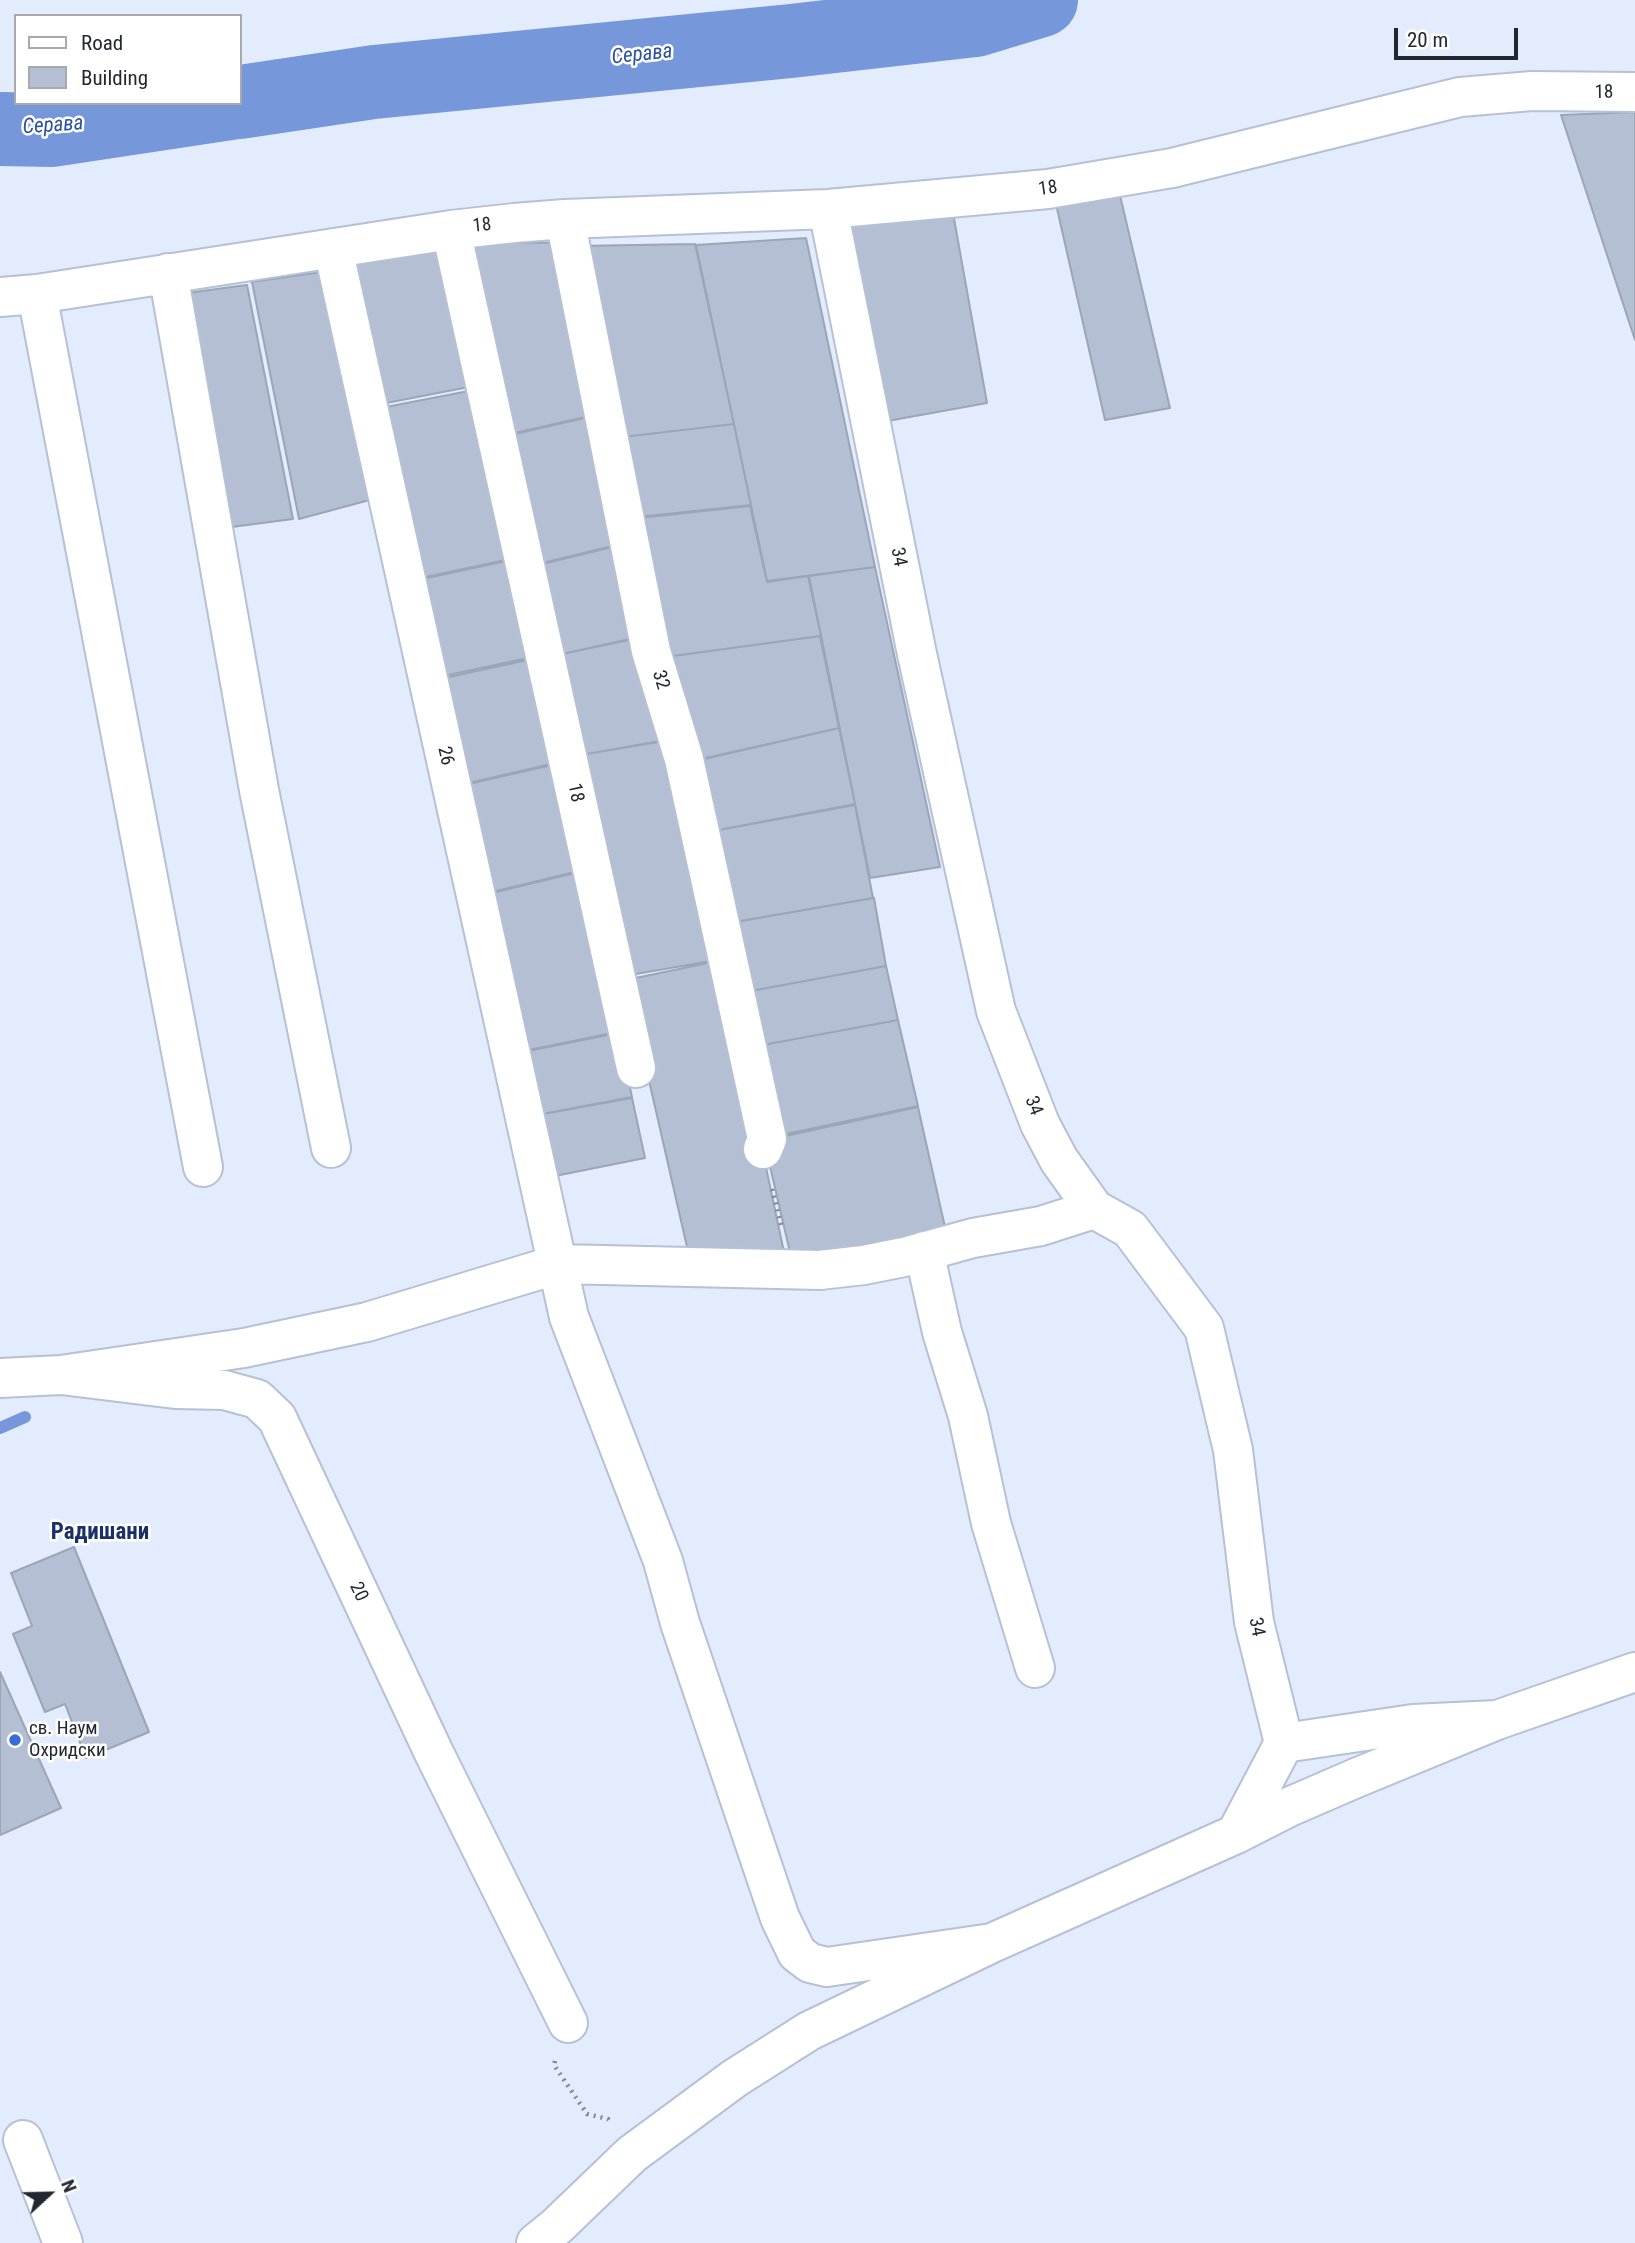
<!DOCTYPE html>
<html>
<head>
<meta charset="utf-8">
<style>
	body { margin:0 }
	#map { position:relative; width:1635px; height:2243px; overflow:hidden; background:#e3ecfd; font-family:"Roboto Condensed",sans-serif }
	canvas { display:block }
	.legend { position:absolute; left:14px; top:14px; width:228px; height:91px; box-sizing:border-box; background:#fff; border:2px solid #a7a9ac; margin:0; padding:9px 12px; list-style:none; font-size:21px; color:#23272f }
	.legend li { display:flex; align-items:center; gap:14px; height:35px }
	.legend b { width:35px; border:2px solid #a7a9ac }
	.north { position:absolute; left:14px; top:2159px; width:70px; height:70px; -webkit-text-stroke:5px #fff; paint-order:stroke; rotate:68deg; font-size:19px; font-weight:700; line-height:28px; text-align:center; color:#23272f }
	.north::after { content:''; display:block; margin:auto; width:24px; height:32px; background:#23272f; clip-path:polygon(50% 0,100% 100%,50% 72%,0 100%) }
	.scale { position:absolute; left:1394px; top:28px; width:124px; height:32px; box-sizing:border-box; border:4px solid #23272f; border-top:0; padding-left:9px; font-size:21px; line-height:24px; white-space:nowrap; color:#23272f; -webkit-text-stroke:5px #fff; paint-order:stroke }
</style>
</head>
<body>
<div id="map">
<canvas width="1635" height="2243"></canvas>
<ul class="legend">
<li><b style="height:9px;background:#fff"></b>Road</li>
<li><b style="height:19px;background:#b5bfd4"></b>Building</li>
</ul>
<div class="north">N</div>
<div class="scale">20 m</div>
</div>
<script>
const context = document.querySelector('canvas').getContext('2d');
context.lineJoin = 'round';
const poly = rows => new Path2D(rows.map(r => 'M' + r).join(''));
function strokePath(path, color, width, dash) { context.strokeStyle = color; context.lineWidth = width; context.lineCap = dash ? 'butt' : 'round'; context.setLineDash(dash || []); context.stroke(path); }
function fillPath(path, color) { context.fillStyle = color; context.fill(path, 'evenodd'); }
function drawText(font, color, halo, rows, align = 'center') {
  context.font = font + ' "Roboto Condensed",sans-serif'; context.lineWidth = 5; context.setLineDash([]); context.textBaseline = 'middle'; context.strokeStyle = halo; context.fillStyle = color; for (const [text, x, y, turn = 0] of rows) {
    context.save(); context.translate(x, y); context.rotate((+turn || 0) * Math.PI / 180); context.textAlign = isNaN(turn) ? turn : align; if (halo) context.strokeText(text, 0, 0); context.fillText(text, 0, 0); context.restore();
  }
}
strokePath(poly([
	[0,1428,25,1417]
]), '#7797db', 12);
strokePath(poly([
	[240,102,374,82,791,41,975,20,1041,0],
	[0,129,52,130,231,103]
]), '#7797db', 74);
const building = poly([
	[1635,112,1635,340,1561,115,1635,112],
	[1119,191,1170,408,1105,420,1056,204,1119,191],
	[953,213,987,403,882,422,840,215,953,213],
	[806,238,875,567,767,581,696,245,806,238],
	[464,242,561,243,598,414,506,435,464,242],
	[695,244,734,424,614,438,576,246,695,244],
	[448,248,479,385,381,404,348,258,448,248],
	[328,271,377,498,299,519,252,282,328,271],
	[247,285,293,519,224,528,187,293,247,285],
	[479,389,515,558,416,579,381,408,479,389],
	[598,415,625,543,534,565,506,436,598,415],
	[734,424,751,505,629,518,614,438,734,424],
	[750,506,767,582,808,576,821,636,658,658,630,519,750,506],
	[625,544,643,636,553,656,534,566,625,544],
	[516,559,537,656,439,677,417,580,516,559],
	[875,567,940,867,870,878,809,576,875,567],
	[820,636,839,728,688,762,658,658,820,636],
	[643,637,666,740,575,756,553,656,643,637],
	[537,658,560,762,464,784,440,679,537,658],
	[839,728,855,804,703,833,687,763,839,728],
	[676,739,723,959,624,976,575,756,676,739],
	[561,763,583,870,488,893,464,785,561,763],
	[855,805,873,898,723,924,703,833,855,805],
	[583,871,617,1032,524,1051,488,894,583,871],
	[874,898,886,966,740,993,724,924,874,898],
	[722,960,785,1257,690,1260,626,980,722,960],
	[886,966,898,1020,752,1047,740,993,886,966],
	[898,1020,918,1106,772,1137,752,1047,898,1020],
	[618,1033,632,1097,537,1115,523,1052,618,1033],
	[632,1098,645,1158,550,1177,538,1115,632,1098],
	[918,1107,947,1236,792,1261,766,1149,772,1139,918,1107],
	[74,1547,149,1732,86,1758,65,1704,45,1712,13,1634,32,1626,11,1573,74,1547],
	[0,1672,61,1808,0,1835,0,1672]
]);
fillPath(building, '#b5bfd4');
strokePath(building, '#9ba5b8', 2);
const minor = poly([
	[828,209,917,654,996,1011,1040,1124,1059,1160,1094,1209,1130,1229,1204,1328,1233,1450,1254,1622,1284,1743,1413,1724,1497,1720],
	[565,219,651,651,684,759,767,1139,763,1149],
	[451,230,636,1068],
	[333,248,569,1317,663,1561,680,1623,780,1918,797,1953,810,1963,827,1967,992,1943],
	[168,273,259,790,331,1148],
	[37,294,203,1167],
	[0,297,37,294,451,230,514,223,565,219,828,209,1048,189,1172,168,1460,97,1532,91,1635,92],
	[924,1251,942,1332,968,1416,991,1523,1035,1668],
	[61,1375,244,1348,367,1322,559,1264,820,1270,864,1265,904,1257,973,1238,1041,1226,1094,1209],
	[0,1378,61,1375,175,1389,224,1390,257,1399,277,1418,434,1753,568,2023],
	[1236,1834,1284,1743],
	[23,2140,63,2243],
	[536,2243,557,2226,632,2154,735,2078,809,2031,992,1943,1236,1834,1289,1807,1356,1778,1497,1720,1635,1672]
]);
strokePath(minor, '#b6c1d5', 42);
strokePath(poly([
	[772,1189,782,1228],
	[555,2061,554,2065,587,2114,608,2119,610,2122]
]), '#818794', 4.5, [2, 5]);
strokePath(minor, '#fff', 38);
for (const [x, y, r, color] of [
	[15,1740,7,"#3b6bdb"]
]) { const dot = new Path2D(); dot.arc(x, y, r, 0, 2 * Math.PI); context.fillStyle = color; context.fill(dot); strokePath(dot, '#fff', 2.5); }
drawText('19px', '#23272f', '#fff', [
	["18",1604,93,-1],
	["18",1048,189,-8],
	["18",482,226,-6],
	["34",898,557,79],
	["32",660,680,73],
	["26",445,756,77],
	["18",575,793,78],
	["34",1033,1106,69],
	["20",358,1592,65],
	["34",1256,1627,79]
]);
drawText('19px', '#23272f', '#fff', [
	["св. Наум",29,1729],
	["Охридски",29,1751]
], 'left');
drawText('italic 21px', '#2c4f9f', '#fff', [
	["Серава",642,55,-6],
	["Серава",53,126,-4]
]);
drawText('bold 23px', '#1a3168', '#fff', [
	["Радишани",100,1533]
]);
</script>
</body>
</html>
